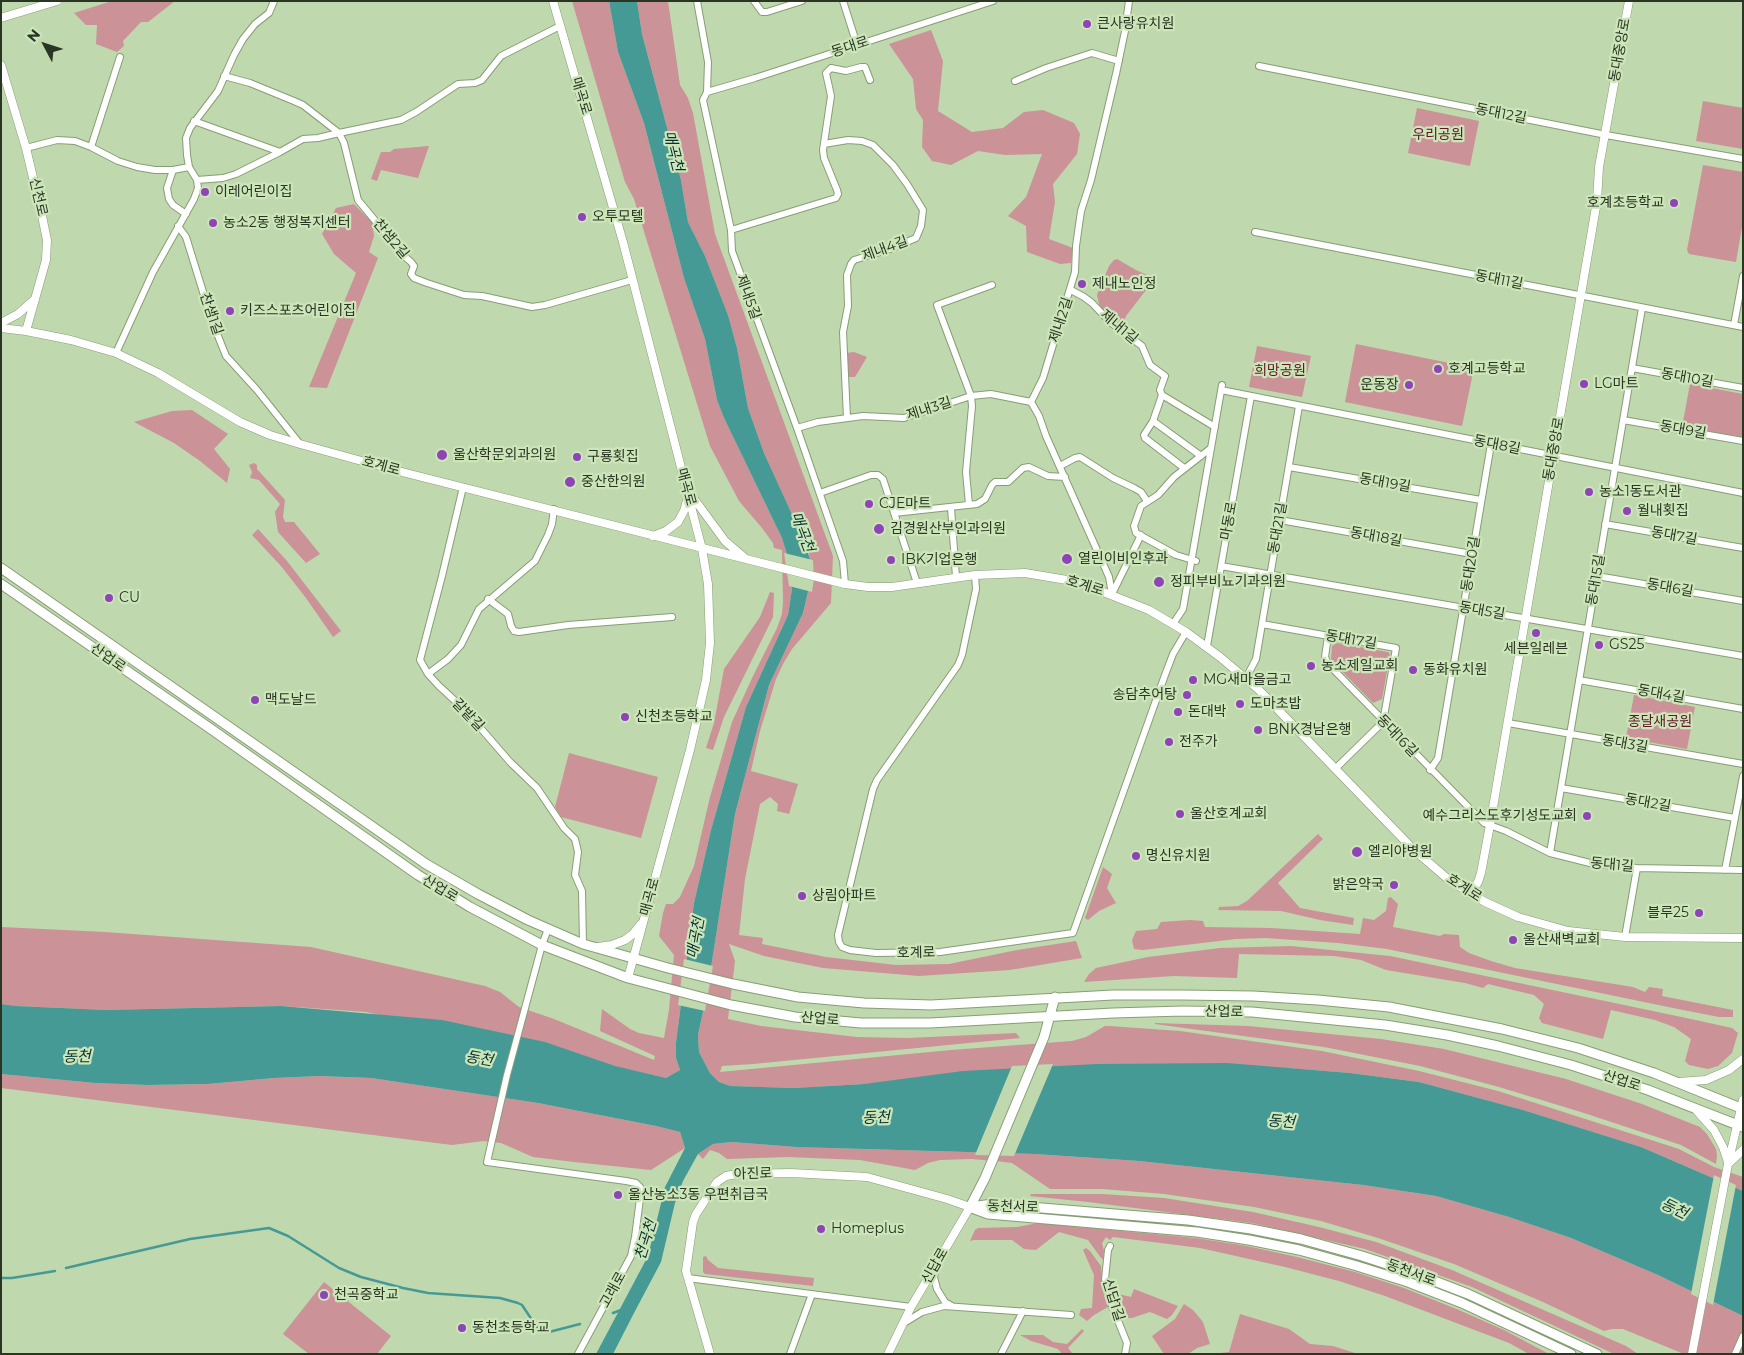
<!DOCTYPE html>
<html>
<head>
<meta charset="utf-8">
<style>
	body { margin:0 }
	#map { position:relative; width:1744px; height:1355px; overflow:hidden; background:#bfd8ad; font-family:Montserrat,sans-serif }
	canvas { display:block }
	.frame { position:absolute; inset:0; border:2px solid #2b3524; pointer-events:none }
	.north { position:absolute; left:20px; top:20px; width:50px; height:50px; -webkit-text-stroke:4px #cce5b9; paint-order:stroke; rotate:310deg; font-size:14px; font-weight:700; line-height:20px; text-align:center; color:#2b3524 }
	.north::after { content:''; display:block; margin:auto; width:18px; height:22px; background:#2b3524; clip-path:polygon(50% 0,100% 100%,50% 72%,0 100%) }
</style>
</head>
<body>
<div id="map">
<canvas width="1744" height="1355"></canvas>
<div class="frame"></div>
<div class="north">N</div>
</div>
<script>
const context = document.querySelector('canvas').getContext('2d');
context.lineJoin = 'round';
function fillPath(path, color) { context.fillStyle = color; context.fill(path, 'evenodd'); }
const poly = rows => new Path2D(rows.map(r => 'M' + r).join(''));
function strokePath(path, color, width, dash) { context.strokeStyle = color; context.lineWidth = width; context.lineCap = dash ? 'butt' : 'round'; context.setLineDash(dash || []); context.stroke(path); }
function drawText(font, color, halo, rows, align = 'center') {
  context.font = font + ' Montserrat,"Noto Sans KR",sans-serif'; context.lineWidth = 4.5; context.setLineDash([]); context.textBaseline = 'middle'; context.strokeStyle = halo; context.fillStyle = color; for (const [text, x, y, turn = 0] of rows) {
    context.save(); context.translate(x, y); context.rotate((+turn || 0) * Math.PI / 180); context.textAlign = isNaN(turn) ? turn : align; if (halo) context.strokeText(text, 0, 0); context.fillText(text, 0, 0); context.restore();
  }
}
fillPath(poly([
	[112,1,175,1,148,22,141,22,123,41,124,46,117,52,96,44,97,25,86,25,74,13],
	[572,1,609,1,618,52,644,123,684,278,705,339,717,400,724,418,782,538,789,561,792,589,788,615,746,707,711,830,694,903,676,1043,676,1058,680,1070,666,1078,366,1012,281,1006,106,1010,16,1006,1,1004,1,927,105,932,311,947,485,986,500,992,519,1007,554,1019,654,1060,655,1056,600,1031,602,1009,630,1029,639,1033,664,1038,669,1010,674,955,659,936,663,913,666,904,673,904,680,897,694,866,710,797,732,722,753,676,777,628,782,614,783,602,782,550,774,548,773,543,762,528,739,501,710,446,634,199,625,182],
	[637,1,668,1,680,85,688,98,693,113,715,234,833,556,831,603,792,649,783,664,776,679,760,731,751,771,798,784,789,814,777,811,778,804,770,797,760,804,745,879,739,935,763,938,762,944,826,957,896,965,949,964,1017,950,1076,941,1082,958,1010,970,919,976,823,968,764,956,729,944,735,961,728,1019,761,1026,857,1037,908,1038,1016,1033,1020,1038,753,1064,722,1066,720,1072,951,1050,1072,1041,1086,1037,1105,1026,1109,1026,1180,1031,1322,1051,1419,1071,1498,1091,1679,1149,1714,1167,1743,1177,1743,1191,1641,1147,1523,1110,1419,1082,1350,1073,1286,1068,864,1084,794,1088,731,1086,719,1082,710,1073,699,1052,698,1035,707,993,735,814,769,685,803,613,811,579,809,553,806,545,764,453,748,408,737,348,728,315,705,256,688,222,681,180,642,34],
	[931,30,943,61,938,111,972,132,1003,128,1024,112,1043,110,1074,123,1080,134,1077,154,1053,184,1055,202,1049,239,1073,248,1071,263,1060,264,1027,252,1026,226,1008,216,1026,197,1042,154,1005,155,978,151,951,165,932,161,922,147,923,120,916,109,913,79,889,44],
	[1703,101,1743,108,1743,149,1696,141],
	[1417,108,1479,121,1470,166,1408,153],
	[429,146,418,178,381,170,377,181,371,179,381,152,390,152,394,149],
	[1703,165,1743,172,1743,221,1736,262,1689,254,1687,250],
	[354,204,372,222,374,236,369,252,378,258,327,388,309,387,356,273,334,254,322,234,336,208],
	[1117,259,1136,270,1147,275,1153,281,1126,316,1121,328,1100,308,1097,295,1109,266,1114,260],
	[1356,344,1474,368,1462,426,1345,402],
	[1257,346,1311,356,1302,397,1249,387],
	[854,352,867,357,855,377,847,377,846,353],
	[1690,384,1743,394,1743,437,1682,427],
	[192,410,228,434,214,449,230,469,227,483,200,461,174,443,134,422,172,411],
	[254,463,257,465,257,469,285,500,283,517,285,522,294,522,320,554,306,563,278,532,275,512,280,504,259,480,250,478,252,472,249,465],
	[258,529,287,561,341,631,333,637,306,598,281,566,252,535],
	[770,592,774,593,773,617,724,717,713,750,706,748,714,723,724,669,760,617],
	[1337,643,1388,652,1390,654,1382,699,1373,703,1331,660,1332,646],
	[1634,695,1695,707,1687,749,1626,738],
	[569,753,658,777,641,838,561,817,555,807],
	[1318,834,1323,839,1278,883,1300,908,1354,918,1353,925,1320,920,1281,911,1218,910,1219,907,1238,906,1247,901],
	[1103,867,1112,874,1107,888,1116,903,1099,911,1088,920,1085,918],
	[1391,897,1398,904,1393,927,1440,936,1444,934,1459,935,1460,947,1469,953,1491,961,1515,968,1633,987,1645,992,1649,987,1663,989,1662,996,1733,1010,1733,1017,1719,1017,1678,1009,1387,949,1338,943,1265,938,1236,939,1143,950,1134,949,1132,940,1136,931,1157,929,1161,922,1190,920,1203,921,1205,927,1271,928,1360,934,1363,918,1374,920,1386,911,1388,898],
	[1291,946,1390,956,1691,1019,1732,1028,1738,1033,1732,1053,1718,1066,1708,1069,1689,1065,1685,1061,1691,1039,1674,1027,1655,1020,1611,1010,1603,1039,1542,1023,1539,1018,1544,1004,1534,995,1488,984,1483,988,1465,983,1386,970,1361,960,1334,956,1239,954,1237,978,1174,976,1084,982,1089,974,1096,968,1148,957,1220,948],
	[1155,1023,1248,1026,1381,1039,1444,1049,1566,1079,1642,1104,1700,1127,1707,1134,1716,1149,1717,1155,1716,1164,1681,1145,1584,1113,1499,1087,1420,1066,1324,1047,1155,1024],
	[1,1074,95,1083,147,1085,208,1084,274,1078,320,1076,371,1078,538,1103,656,1126,680,1132,685,1148,651,1170,574,1162,533,1157,501,1143,483,1141,452,1145,1,1088],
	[732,1142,796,1147,1035,1154,1139,1161,1363,1185,1436,1196,1509,1217,1571,1238,1658,1275,1743,1316,1743,1354,1684,1354,1623,1329,1612,1329,1604,1331,1543,1302,1454,1264,1378,1238,1321,1221,1254,1207,1164,1194,1102,1189,1050,1189,1012,1163,996,1161,971,1159,940,1160,928,1163,915,1170,860,1160,787,1157,727,1159,719,1153,710,1150,703,1159,698,1154,713,1144],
	[1031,1194,1102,1194,1164,1198,1253,1212,1319,1227,1376,1242,1452,1270,1626,1346,1638,1354,1614,1354,1472,1287,1365,1249,1252,1223,1088,1202,1030,1196],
	[1038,1223,1196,1238,1247,1246,1297,1257,1355,1272,1404,1288,1459,1310,1504,1330,1549,1354,1529,1354,1509,1343,1385,1296,1339,1281,1285,1267,1200,1248,1113,1237,1110,1240,1106,1237,1102,1243,1104,1251,1103,1259,1101,1258,1088,1240,1059,1232,1036,1250,1024,1249,1012,1240,974,1240,970,1241,975,1230,978,1228,1017,1227],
	[1086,1248,1090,1251,1101,1266,1102,1280,1108,1307,1094,1315,1087,1321,1079,1315,1081,1309,1092,1308,1094,1275,1083,1250],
	[706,1256,708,1260,718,1268,814,1278,813,1286,705,1274,703,1272,703,1257],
	[324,1282,391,1336,377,1354,309,1354,283,1334],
	[1134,1289,1178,1306,1172,1315,1167,1319,1150,1312,1132,1318,1120,1318,1112,1295,1114,1293,1131,1297],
	[1184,1304,1193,1310,1203,1322,1210,1344,1197,1348,1188,1354,1164,1354,1152,1336,1175,1319],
	[1240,1314,1289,1329,1310,1344,1333,1346,1358,1354,1211,1354,1229,1352],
	[1082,1329,1084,1331,1068,1348,1072,1353,1071,1354,1062,1354,1058,1349,1031,1341,1020,1335,1043,1335,1053,1342,1067,1344]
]), '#cb9298');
fillPath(poly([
	[609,1,637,1,642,34,681,180,688,222,705,256,728,315,737,348,748,408,764,453,806,545,811,564,811,579,803,613,769,685,735,814,707,993,698,1035,699,1052,710,1073,719,1082,731,1086,794,1088,864,1084,963,1071,1097,1064,1227,1063,1350,1073,1419,1082,1523,1110,1641,1147,1743,1191,1743,1316,1658,1275,1571,1238,1509,1217,1436,1196,1363,1185,1139,1161,1035,1154,796,1147,732,1142,713,1144,698,1154,683,1181,675,1203,661,1262,634,1313,613,1354,596,1354,648,1256,665,1187,685,1148,680,1132,656,1126,538,1103,371,1078,320,1076,274,1078,208,1084,147,1085,95,1083,1,1074,1,1004,16,1006,106,1010,281,1006,442,1020,545,1042,615,1066,666,1078,680,1070,676,1058,676,1043,694,903,711,830,746,707,788,615,792,589,789,561,782,538,724,418,717,400,705,339,684,278,644,123,618,52]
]), '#469a96');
fillPath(poly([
	[784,553,813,560,814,579,812,592,789,586],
	[684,959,713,966,705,1011,678,1005],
	[1053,1064,1014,1156,975,1155,1012,1066],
	[1714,1175,1736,1185,1713,1305,1691,1294]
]), '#bfd8ad');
strokePath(poly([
	[66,1268,190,1239,269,1228,288,1236,339,1268,361,1277,403,1288,428,1293,500,1298,518,1303,522,1305,536,1326,542,1331,549,1332,580,1324],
	[1,1278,12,1278,55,1271],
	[613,1313,621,1310]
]), '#469a96', 2.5);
const minor = poly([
	[697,1,708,62,707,92,703,100,731,230,732,251,797,428,843,561,845,584],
	[754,1,762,12,767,12,802,1],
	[843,1,857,45],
	[1259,66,1606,135,1743,159],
	[224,76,250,83,294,101,303,105,339,133,401,120,416,112,458,84,475,83,482,80,501,56,560,26],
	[1015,81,1046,68,1092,53,1119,61],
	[707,92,755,78,993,1],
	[194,121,280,152,303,139,318,138,339,133,344,143,358,200,392,241,398,251,411,262,414,266,411,274,414,278,427,283,464,295,482,296,532,307,545,305,632,280],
	[824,144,848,140,862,141,873,145,893,165,907,184,923,210,921,226,916,238,890,249,854,260,851,264,847,275,848,306,843,332,847,418],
	[91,147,120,57],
	[26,148,57,140,75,141,91,147,118,161,137,167,155,170,173,170,189,167],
	[173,170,167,188,169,199,173,205,186,214],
	[197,180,223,178,236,174,280,152],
	[178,226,186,237,212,321,226,356,257,390,300,444],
	[731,230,836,198,838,194,837,190,824,158,823,150,831,96,826,73,831,68,846,71,861,67,865,67,870,80],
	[1255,232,1743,327],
	[1071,290,1084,297,1092,303,1110,322,1142,346,1150,365,1165,376,1160,390,1162,395,1215,427],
	[1734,325,1743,276],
	[116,353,153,272,194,199,198,188,197,180,189,167,187,155,186,138,190,128,218,91,234,55,243,39,255,24,269,13,274,1],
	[1632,368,1743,388],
	[1221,390,1743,493],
	[1162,395,1153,421,1144,435,1145,438,1184,468],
	[1623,420,1743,441],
	[1153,421,1201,456],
	[797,428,818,422,863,416,904,418,971,396,991,394,1031,402],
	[1060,466,1075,458,1080,457,1113,478,1134,488,1141,492,1147,501],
	[1289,467,1481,500],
	[463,487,442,576,420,660,428,674,439,686,464,709,510,762,537,788,564,828,575,839,578,852,575,875,582,891,583,944],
	[820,493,871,475,878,475,883,479,917,583],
	[969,505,966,472,972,406,971,396,937,305,992,285],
	[951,508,956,577],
	[894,513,977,504,985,499,992,485,995,482,1008,482,1023,468,1029,467,1048,476,1065,477],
	[1280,520,1472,554],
	[1605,524,1743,548],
	[1196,561,1176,555,1136,533,1134,526,1141,506,1158,495,1174,477,1211,448],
	[1221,566,1743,656],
	[975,575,976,589,962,655,958,665,877,780,873,789,838,935,839,942,842,947,850,950,876,953,940,952,1073,933,1165,675,1173,654,1186,632],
	[1597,576,1743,601],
	[1112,594,1109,577,1046,436,1039,416,1031,402,1043,378,1075,272,1076,246,1081,211,1091,180,1116,74,1125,31,1129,1],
	[1112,594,1141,535],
	[488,599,508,614,511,626,514,631,519,632,568,625,672,617],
	[1173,624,1183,609,1222,385],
	[1262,624,1396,648,1383,722,1335,769],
	[1328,636,1325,657,1328,664,1484,823,1506,831,1550,853,1594,864,1637,868,1743,870],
	[1207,646,1251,396],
	[428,674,448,659,461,645,479,609,535,561,548,535,552,524,554,509],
	[1246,678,1256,659,1299,406],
	[1579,680,1743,709],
	[1508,723,1743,764],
	[1430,770,1438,758,1491,444],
	[1561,788,1735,818],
	[1550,853,1642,308],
	[1725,870,1743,776],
	[548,929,542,945,507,1075,487,1162,626,1181,636,1183,640,1187,641,1191,635,1237,631,1256,578,1354],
	[1625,937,1637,868],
	[1110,1246,1108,1250,1105,1279,1112,1306,1127,1343,1125,1354],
	[936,1268,934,1277,937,1289,945,1302,952,1306],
	[688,1278,911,1307],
	[904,1323,922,1312,944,1306,1071,1315],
	[790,1354,812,1294],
	[1001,1354,1023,1311],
	[1735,1354,1743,1336]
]);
const tertiary = poly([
	[553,1,623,242,702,549,708,584,710,643,706,680,690,750,628,978],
	[1,18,57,1],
	[1,65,26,148,42,216,47,240,46,260,26,331],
	[1,323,18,314,35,299],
	[1,328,26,331,71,340,116,353,158,373,240,422,270,435,300,444,398,471,845,584,868,587,892,587,975,575,1025,573,1067,580,1088,586,1149,610,1186,632,1220,657,1258,689,1413,849,1449,880,1485,902,1518,917,1568,931,1625,937,1743,938],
	[689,492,725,541,746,559],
	[653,536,666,531,678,522,684,511,688,497],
	[1470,894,1478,882,1481,873,1490,825,1597,201,1599,167,1629,1],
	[598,947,612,945,625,940,633,934,641,924],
	[1678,1082,1706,1080,1729,1070,1743,1059],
	[1697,1111,1714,1130,1723,1147,1728,1162],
	[1729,1163,1743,1150],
	[710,1354,686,1271,693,1222,696,1214,717,1182,726,1176,737,1174,791,1173,867,1177,947,1199,970,1207,911,1307,888,1354],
	[1692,1354,1728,1164,1743,1100]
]);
const secondary = poly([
	[1,568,426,864,478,894,528,920,583,944,668,968,733,984,798,997,864,1003,931,1005,1113,995,1182,995,1253,996,1318,1000,1389,1007,1502,1029,1578,1048,1654,1073,1743,1109],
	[1,584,211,729,418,875,470,907,542,945,628,978,731,1005,795,1017,861,1023,930,1023,1113,1013,1183,1011,1252,1012,1385,1025,1447,1035,1498,1046,1571,1065,1648,1090,1743,1127],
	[970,1207,993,1204,1188,1220,1251,1229,1301,1239,1362,1256,1411,1272,1468,1294,1597,1354],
	[970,1207,985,1178,1044,1037,1055,997],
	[972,1208,988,1214,1197,1232,1249,1240,1299,1250,1357,1266,1408,1282,1462,1303,1571,1354]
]);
strokePath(minor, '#879e75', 8);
strokePath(tertiary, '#879e75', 9);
strokePath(secondary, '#879e75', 11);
strokePath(minor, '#fff', 6);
strokePath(tertiary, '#fff', 8);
strokePath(secondary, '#fff', 9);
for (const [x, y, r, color] of [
	[1087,24,5,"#8e44b7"],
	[205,192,5,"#8e44b7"],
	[1674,203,5,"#8e44b7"],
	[582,217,5,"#8e44b7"],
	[213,223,5,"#8e44b7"],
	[1082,284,5,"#8e44b7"],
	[230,311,5,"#8e44b7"],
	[1438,369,5,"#8e44b7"],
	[1584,384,5,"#8e44b7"],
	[1409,385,5,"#8e44b7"],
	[442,455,6,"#8e44b7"],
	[577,457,5,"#8e44b7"],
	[570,482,6,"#8e44b7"],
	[1589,492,5,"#8e44b7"],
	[869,504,5,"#8e44b7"],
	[1627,511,5,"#8e44b7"],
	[879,529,6,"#8e44b7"],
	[1067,559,6,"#8e44b7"],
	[891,560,5,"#8e44b7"],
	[1159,582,6,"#8e44b7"],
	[109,598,5,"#8e44b7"],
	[1536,633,5,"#8e44b7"],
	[1599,645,5,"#8e44b7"],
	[1311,666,5,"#8e44b7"],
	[1413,670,5,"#8e44b7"],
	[1193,680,5,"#8e44b7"],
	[1187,695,5,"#8e44b7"],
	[255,700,5,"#8e44b7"],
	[1240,704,5,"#8e44b7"],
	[1178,712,5,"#8e44b7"],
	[625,717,5,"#8e44b7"],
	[1258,730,5,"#8e44b7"],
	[1169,742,5,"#8e44b7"],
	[1180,814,5,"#8e44b7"],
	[1587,816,5,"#8e44b7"],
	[1357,852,6,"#8e44b7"],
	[1136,856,5,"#8e44b7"],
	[1394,885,5,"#8e44b7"],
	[802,896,5,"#8e44b7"],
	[1699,913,5,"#8e44b7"],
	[1513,940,5,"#8e44b7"],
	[618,1195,5,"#8e44b7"],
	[821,1229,5,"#8e44b7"],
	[324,1295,5,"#8e44b7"],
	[462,1328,5,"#8e44b7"]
]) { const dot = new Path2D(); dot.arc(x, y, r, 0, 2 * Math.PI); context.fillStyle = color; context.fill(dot); strokePath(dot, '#cce5b9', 2); }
drawText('14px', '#2b3524', '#cce5b9', [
	["큰사랑유치원",1097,24],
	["이레어린이집",215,192],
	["호계초등학교",1664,203,"right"],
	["오투모텔",592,217],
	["농소2동 행정복지센터",223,223],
	["제내노인정",1092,284],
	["키즈스포츠어린이집",240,311],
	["호계고등학교",1448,369],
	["LG마트",1594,384],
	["운동장",1399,385,"right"],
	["울산학문외과의원",453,455],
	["구룡횟집",587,457],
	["중산한의원",581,482],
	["농소1동도서관",1599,492],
	["CJE마트",879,504],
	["월내횟집",1637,511],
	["김경원산부인과의원",890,529],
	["열린이비인후과",1078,559],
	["IBK기업은행",901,560],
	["정피부비뇨기과의원",1170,582],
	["CU",119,598],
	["GS25",1609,645],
	["세븐일레븐",1536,649,"center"],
	["농소제일교회",1321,666],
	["동화유치원",1423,670],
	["MG새마을금고",1203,680],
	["송담추어탕",1177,695,"right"],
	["맥도날드",265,700],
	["도마초밥",1250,704],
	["돈대박",1188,712],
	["신천초등학교",635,717],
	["BNK경남은행",1268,730],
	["전주가",1179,742],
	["울산호계교회",1190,814],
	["예수그리스도후기성도교회",1577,816,"right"],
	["엘리야병원",1368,852],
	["명신유치원",1146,856],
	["밝은약국",1384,885,"right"],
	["상림아파트",812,896],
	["블루25",1689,913,"right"],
	["울산새벽교회",1523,940],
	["울산농소3동 우편취급국",628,1195],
	["Homeplus",831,1229],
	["천곡중학교",334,1295],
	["동천초등학교",472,1328]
], 'left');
drawText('14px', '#2b3524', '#cce5b9', [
	["동대로",850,47,-18],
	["동대중앙로",1620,50,-80],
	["매곡로",581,96,73],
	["동대12길",1501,114,11],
	["신천로",38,197,77],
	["찬샘2길",391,239,50],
	["제내4길",885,249,-20],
	["동대11길",1499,280,11],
	["제내5길",748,297,70],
	["찬샘1길",211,314,71],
	["제내2길",1061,320,-72],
	["제내1길",1119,327,40],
	["동대10길",1687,378,10],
	["제내3길",929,409,-18],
	["동대9길",1683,430,10],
	["동대8길",1497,445,11],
	["동대중앙로",1554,449,-80],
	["호계로",381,466,15],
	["동대19길",1385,483,10],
	["매곡로",686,487,75],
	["마동로",1229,521,-80],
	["동대21길",1278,528,-80],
	["동대7길",1674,536,10],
	["동대18길",1376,537,10],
	["동대20길",1471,564,-81],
	["동대15길",1596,580,-80],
	["호계로",1085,586,17],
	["동대6길",1670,588,10],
	["동대5길",1482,611,10],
	["동대17길",1351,640,10],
	["산업로",108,658,35],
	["동대4길",1661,694,10],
	["갈밭길",468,715,46],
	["동대16길",1397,736,46],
	["동대3길",1625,744,10],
	["동대2길",1648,803,10],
	["동대1길",1612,865,5],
	["호계로",1464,888,33],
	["산업로",440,889,31],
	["매곡로",650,897,-75],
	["호계로",916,953,-1],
	["산업로",1224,1012,1],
	["산업로",820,1019,5],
	["산업로",1622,1081,18],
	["아진로",753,1174,-2],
	["동천서로",1013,1207,2],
	["신답로",935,1266,-60],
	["동천서로",1411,1273,20],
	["고래로",613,1290,-61],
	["신답1길",1113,1300,73]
]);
drawText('14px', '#631427', '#cce5b9', [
	["우리공원",1438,135],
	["희망공원",1280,371],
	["종달새공원",1660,722]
]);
drawText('italic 15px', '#073130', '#cce5b9', [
	["매곡천",673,151,76],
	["매곡천",802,532,69],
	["매곡천",696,938,-80],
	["동천",77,1057,-1],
	["동천",479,1059,10],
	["동천",876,1118,-2],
	["동천",1281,1122,4],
	["동천",1674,1209,25],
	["천곡천",646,1240,-73]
]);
</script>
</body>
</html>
